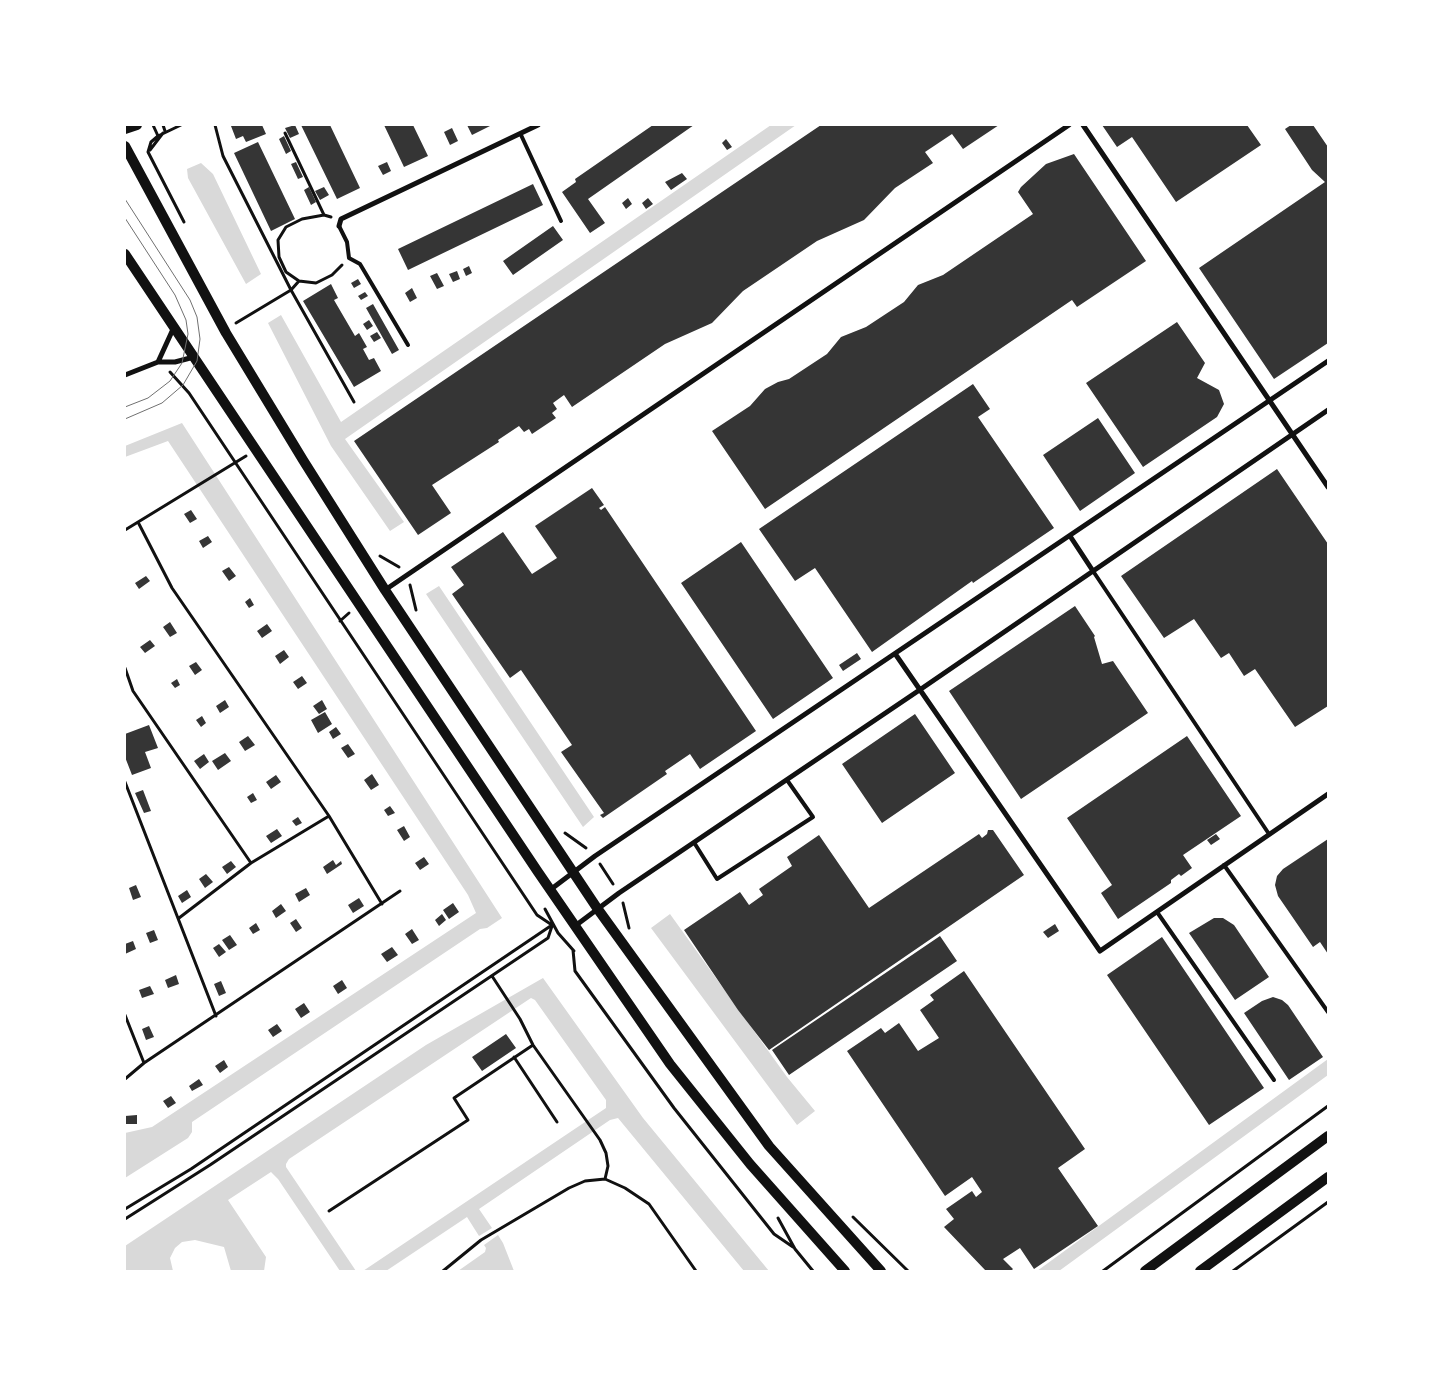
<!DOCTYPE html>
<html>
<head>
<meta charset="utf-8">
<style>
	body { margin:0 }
	#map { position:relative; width:1453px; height:1396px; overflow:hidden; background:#fff; font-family:Montserrat,sans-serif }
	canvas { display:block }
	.frame { position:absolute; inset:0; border:126px solid #fff; pointer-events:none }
</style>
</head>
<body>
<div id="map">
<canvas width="1453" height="1396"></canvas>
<div class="frame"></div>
</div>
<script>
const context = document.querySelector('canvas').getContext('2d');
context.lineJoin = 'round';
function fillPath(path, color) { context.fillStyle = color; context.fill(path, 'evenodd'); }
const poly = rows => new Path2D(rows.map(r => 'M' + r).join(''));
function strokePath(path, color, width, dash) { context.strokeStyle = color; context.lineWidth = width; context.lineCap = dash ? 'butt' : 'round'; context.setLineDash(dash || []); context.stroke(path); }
fillPath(poly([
	[771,125,796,125,345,439,404,522,390,531,331,446,268,323,281,315,341,422],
	[201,163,213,174,261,274,246,284,188,178,187,169],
	[182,423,502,918,487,928,480,929,192,1122,192,1132,188,1138,125,1178,125,1133,152,1127,476,913,468,895,168,441,125,457,125,446],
	[439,586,594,817,583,827,426,594],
	[670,914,787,1077,815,1111,797,1125,651,928],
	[543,978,643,1118,769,1271,744,1271,618,1118,610,1120,479,1209,492,1228,479,1236,467,1217,386,1271,363,1271,606,1108,606,1100,535,1000,531,998,289,1159,286,1164,286,1167,356,1271,340,1271,278,1179,271,1172,228,1200,266,1257,264,1271,231,1271,224,1247,195,1240,182,1242,175,1248,170,1258,173,1271,125,1271,125,1246,426,1045],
	[1328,1059,1328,1075,1059,1271,1037,1271],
	[498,1235,503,1243,514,1271,458,1271,485,1252,486,1248,484,1245]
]), '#d9d9d9');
fillPath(poly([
	[233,125,262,125,266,134,246,142,243,136,236,139,231,126],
	[295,125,299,134,290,138,285,128],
	[301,125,330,125,360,188,337,199],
	[384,125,413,125,428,156,404,167],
	[467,125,492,125,472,135],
	[653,125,694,125,588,199,605,223,590,233,562,192,576,182,575,179],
	[821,125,999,125,963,149,952,134,925,152,933,163,895,188,864,220,817,241,743,291,712,323,665,344,572,407,564,395,553,403,557,409,552,413,556,418,532,434,529,429,524,432,519,426,498,440,499,442,432,485,451,513,418,535,354,441],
	[1102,125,1247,125,1261,145,1176,202,1132,137,1117,147],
	[1291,125,1313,125,1328,147,1328,343,1274,379,1199,268,1325,182,1312,170,1285,129],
	[452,128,458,141,450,145,444,132],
	[284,136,291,151,286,154,279,139],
	[726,139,732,147,727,150,722,143],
	[258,142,295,219,271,231,234,153],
	[1074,154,1146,261,1077,307,1072,300,765,509,712,431,750,406,765,389,778,382,789,379,827,354,841,337,866,327,904,302,918,285,943,275,1033,214,1018,192,1021,187,1046,164],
	[296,162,303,177,298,179,291,164],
	[387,162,391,171,383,175,378,166],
	[682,173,687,179,671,190,665,182],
	[533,184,543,205,408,270,398,249],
	[309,187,316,202,311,205,304,190],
	[324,187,329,195,320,200,315,191],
	[628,198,632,204,626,209,622,203],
	[648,198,653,204,646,209,642,203],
	[553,226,563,240,513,275,503,261],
	[469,266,472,273,466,276,463,269],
	[457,271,460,279,453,282,449,274],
	[437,273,444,286,437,289,430,276],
	[358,279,361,284,354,288,351,283],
	[331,284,338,298,334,300,355,336,359,333,367,347,363,349,369,360,374,358,381,371,354,387,303,301],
	[412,288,417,298,410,302,405,293],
	[365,292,368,296,361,300,358,296],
	[373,304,399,350,392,354,366,308],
	[369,320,373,326,367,330,363,324],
	[1177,322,1205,363,1197,378,1219,390,1224,404,1217,417,1143,467,1086,383],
	[377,332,381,338,374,342,370,336],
	[973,384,990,409,978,417,1054,528,973,583,972,581,872,652,815,568,795,581,759,529],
	[1098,418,1135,473,1080,511,1043,455],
	[1277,469,1328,544,1328,706,1295,727,1255,669,1244,676,1229,653,1221,658,1194,619,1164,638,1121,576],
	[592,488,604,505,599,508,601,510,605,507,756,731,700,769,690,754,665,771,667,774,603,818,600,815,604,813,561,752,572,745,521,670,510,678,452,594,464,585,451,567,503,532,532,574,557,558,535,526],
	[191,510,197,519,190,523,184,514],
	[208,536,212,542,203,548,199,541],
	[741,542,833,678,773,719,681,583],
	[229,567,236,576,229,581,222,571],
	[146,576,150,581,139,589,135,583],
	[250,598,254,605,249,608,245,602],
	[1075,606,1095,636,1094,637,1102,664,1113,661,1148,713,1021,799,949,691],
	[170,622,177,633,170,637,163,627],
	[267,624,272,631,262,638,257,631],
	[150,640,155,646,145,653,140,647],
	[284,650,289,657,280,664,275,656],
	[857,653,861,659,843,671,839,665],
	[196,662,202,670,195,675,189,666],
	[302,676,307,683,298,689,293,682],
	[177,679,180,685,175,688,171,683],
	[225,700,229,707,220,713,216,706],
	[322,700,327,709,319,714,313,706],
	[325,712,332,724,318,733,311,720],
	[915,714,955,773,882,823,842,764],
	[202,716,206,723,201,727,196,720],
	[149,725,158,748,145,752,151,768,132,775,125,757,125,734],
	[336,727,341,734,333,739,329,732],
	[248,736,255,745,245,751,239,742],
	[1187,736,1241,816,1183,855,1192,868,1181,876,1179,874,1171,880,1171,883,1118,919,1101,893,1112,885,1067,818],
	[348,744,355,754,348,758,341,748],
	[225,753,231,761,218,770,212,761],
	[204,754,209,762,200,769,194,761],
	[372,774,379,785,371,790,364,780],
	[276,775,281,782,271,789,266,782],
	[143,790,151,811,144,813,135,793],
	[253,793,257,800,251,803,247,797],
	[390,806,395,813,388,816,384,810],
	[298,817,302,823,296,826,292,821],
	[404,826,410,837,404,841,397,830],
	[277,829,282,836,271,843,266,836],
	[988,830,993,830,1024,875,769,1050,738,1010,684,930,740,892,749,905,763,895,759,889,792,866,787,857,819,835,869,908,979,834,982,838,987,834],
	[1216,834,1220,839,1211,845,1207,840],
	[1328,839,1328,954,1320,942,1313,947,1278,896,1275,885,1277,876,1283,869],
	[424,857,429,864,420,870,415,863],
	[333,860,336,865,341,861,342,864,327,874,323,867],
	[231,861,236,867,227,874,222,867],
	[206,874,213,882,205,888,199,879],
	[136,885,141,897,133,900,129,888],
	[306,888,310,895,299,902,295,894],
	[187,890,191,897,182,903,178,896],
	[359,898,364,906,353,913,348,905],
	[453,903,459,912,449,919,443,910],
	[281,904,286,911,276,918,272,911],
	[442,914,446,920,439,926,435,920],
	[1214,918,1223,918,1234,925,1269,977,1235,1000,1189,933],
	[296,919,302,928,296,932,290,923],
	[256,923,260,930,253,934,249,928],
	[1055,924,1059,931,1048,938,1043,932],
	[412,929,419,940,412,944,405,934],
	[154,930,158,940,150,943,146,933],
	[230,935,237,945,229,950,222,940],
	[940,936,957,961,789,1075,772,1050],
	[1162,937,1264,1088,1209,1125,1107,975],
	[133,941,136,949,125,954,125,944],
	[219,944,226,952,219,957,213,948],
	[392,947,398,955,387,962,381,954],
	[964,971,1085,1149,1058,1168,1098,1226,1034,1269,1020,1248,1003,1259,1013,1269,1011,1271,986,1271,944,1227,954,1219,946,1209,972,1191,976,1197,982,1192,972,1177,945,1196,847,1051,881,1028,885,1033,899,1023,918,1051,939,1038,920,1010,934,1000,930,995],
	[176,975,179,984,168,988,165,980],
	[342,980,347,988,338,994,333,986],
	[221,981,226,993,219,996,214,984],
	[150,986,154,994,142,998,139,990],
	[1273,997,1282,1000,1288,1005,1323,1057,1289,1080,1244,1013,1262,1001],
	[304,1003,310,1012,301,1018,295,1009],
	[277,1024,282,1031,273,1037,268,1030],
	[149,1026,154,1037,146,1040,142,1029],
	[506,1034,516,1048,482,1071,472,1057],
	[224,1060,228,1067,220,1073,215,1066],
	[199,1079,203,1085,192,1091,189,1086],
	[171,1096,176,1103,168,1108,163,1101],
	[137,1115,137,1124,125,1124,125,1116]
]), '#353535');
strokePath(poly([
	[153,125,158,136],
	[163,125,165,131],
	[181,125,158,136,151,142,148,152,184,222],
	[215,125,223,156,291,290,354,402],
	[285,133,324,215],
	[150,150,163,133],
	[331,217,324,215,302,219,286,227,278,240,279,257,286,272,299,281,316,283,332,275,342,265],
	[236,323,291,290,299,281],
	[170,372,189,393,537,915,552,925],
	[139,524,172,588,329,816,382,904],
	[125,530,246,456],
	[380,556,399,567],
	[410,585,416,610],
	[340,621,349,613],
	[125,668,133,691,251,863],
	[125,782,216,1016],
	[565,833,586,848],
	[600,864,613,884],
	[623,903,629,928],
	[545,909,558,933,574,951],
	[179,918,251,863,329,816],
	[573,950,575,971,674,1108,774,1234,793,1247],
	[492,976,520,1019,533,1045,600,1140,606,1153,608,1166,605,1179],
	[125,1015,144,1063],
	[514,1057,557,1122],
	[125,1079,144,1063,400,891],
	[125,1209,191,1169,552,925],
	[329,1211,468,1120,454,1098,533,1045],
	[853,1217,908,1271],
	[778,1218,795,1249,813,1271],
	[125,1219,210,1165,548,938,552,926],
	[443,1271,481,1240,569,1188,585,1181,605,1179,625,1188,649,1204,696,1271],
	[1103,1271,1328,1106],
	[1233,1271,1328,1202]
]), '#111', 3);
strokePath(poly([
	[521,135,561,221],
	[339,226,347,242,349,258,360,264,408,345],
	[1093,571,1269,834],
	[695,844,717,879,813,817,787,780],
	[1224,865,1328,1012],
	[1157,912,1274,1080]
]), '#111', 4);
strokePath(poly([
	[1083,125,1328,487],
	[339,226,341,219,538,125],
	[158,362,174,327],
	[125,375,158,362,175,362,194,357],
	[1070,536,1093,571],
	[385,590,1069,125],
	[896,655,1100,951,1328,794],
	[550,890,595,856,1328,361],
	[575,926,619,893,921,689,1328,410]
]), '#111', 5);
strokePath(poly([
	[125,129,137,125],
	[125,146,226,333,303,460,385,590,597,908,769,1146,881,1271],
	[125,254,538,872,670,1064,750,1164,845,1271],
	[1145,1271,1328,1136],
	[1200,1271,1328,1177]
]), '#111', 10);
strokePath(poly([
	[125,199,190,300,197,317,200,339,197,361,183,385,162,403,125,419],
	[125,218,175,295,186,320,188,334,182,363,170,381,148,398,125,407]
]), '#707070', 1);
</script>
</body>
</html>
